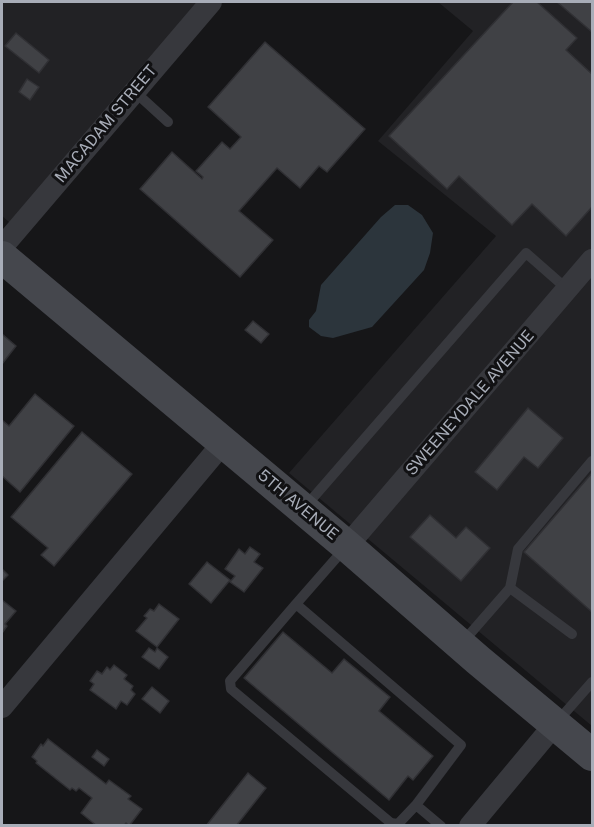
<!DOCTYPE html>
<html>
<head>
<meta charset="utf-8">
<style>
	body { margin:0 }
	#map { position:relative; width:594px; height:827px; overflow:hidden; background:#161618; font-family:"Public Sans",sans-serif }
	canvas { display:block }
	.frame { position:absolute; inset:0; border:3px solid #a8adb8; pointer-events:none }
</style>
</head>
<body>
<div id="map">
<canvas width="594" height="827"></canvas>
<div class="frame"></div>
</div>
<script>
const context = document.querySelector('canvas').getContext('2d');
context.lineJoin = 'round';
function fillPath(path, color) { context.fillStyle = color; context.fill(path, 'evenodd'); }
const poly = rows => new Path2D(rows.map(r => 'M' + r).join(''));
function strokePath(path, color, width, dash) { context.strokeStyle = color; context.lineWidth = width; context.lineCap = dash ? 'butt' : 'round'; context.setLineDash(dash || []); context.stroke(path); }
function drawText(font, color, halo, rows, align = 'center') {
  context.font = font + ' "Public Sans",sans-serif'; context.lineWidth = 6; context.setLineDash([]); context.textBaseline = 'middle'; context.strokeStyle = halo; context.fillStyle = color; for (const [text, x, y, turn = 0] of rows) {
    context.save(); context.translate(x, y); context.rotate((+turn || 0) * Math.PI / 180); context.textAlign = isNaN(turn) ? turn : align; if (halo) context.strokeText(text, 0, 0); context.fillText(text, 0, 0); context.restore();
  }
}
fillPath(poly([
	[2,2,208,2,16,228,2,216],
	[438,2,592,2,592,726,289,473,496,236,378,141,473,31]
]), '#222225');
fillPath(poly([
	[395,205,408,205,422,215,433,233,430,253,424,270,372,327,333,338,321,336,309,327,309,320,316,311,321,285,381,217]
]), '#2c353c');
const building = poly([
	[513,2,537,2,577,38,566,50,592,74,592,207,566,236,532,204,512,225,459,176,447,189,389,136,513,2],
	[557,2,592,2,592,32,557,2],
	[16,33,49,60,39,73,5,46,16,33],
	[265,42,365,129,327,172,319,166,300,188,277,168,239,211,273,240,240,277,140,189,172,152,202,179,203,177,196,171,222,142,230,149,241,137,208,107,265,42],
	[27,79,39,87,30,100,19,92,27,79],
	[253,321,269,334,261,343,245,330,253,321],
	[2,334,16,346,2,364,2,334],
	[35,394,74,426,20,492,2,476,2,420,9,426,35,394],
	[528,408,563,438,538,468,524,457,497,490,475,472,528,408],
	[82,432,132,474,54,566,41,555,48,548,11,517,82,432],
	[592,473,592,612,524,552,592,473],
	[430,515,456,538,466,527,490,548,461,581,410,537,430,515],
	[250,547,260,554,254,562,263,568,244,592,230,582,235,576,225,569,239,549,245,554,250,547],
	[207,562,230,580,211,603,189,584,207,562],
	[2,569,8,575,2,581,2,569],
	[2,600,16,611,5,624,7,626,2,633,2,600],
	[159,604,179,619,157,647,136,631,147,618,144,616,150,609,154,611,159,604],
	[283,632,332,673,344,659,390,697,379,711,433,756,413,780,408,776,389,800,244,678,283,632],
	[149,648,155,652,157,648,168,657,159,669,142,657,149,648],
	[114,665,127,675,124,679,133,686,131,690,135,694,127,705,121,701,116,709,90,690,94,684,90,681,97,671,102,674,107,667,110,670,114,665],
	[152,687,169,701,160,713,142,699,152,687],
	[48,739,106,784,109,780,131,796,128,799,142,809,129,826,126,823,124,826,97,826,81,813,92,798,79,788,76,791,72,788,70,790,36,763,37,761,32,757,41,744,43,746,48,739],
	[97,750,109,759,104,766,92,757,97,750],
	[248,773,266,788,236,826,206,826,248,773]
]);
fillPath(building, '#404145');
strokePath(building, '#303034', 1.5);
strokePath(poly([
	[134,91,168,122],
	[305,507,526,253,567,289],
	[345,548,296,604,461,745,416,805,441,826],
	[510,588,572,634],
	[296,604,230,681,231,689,391,823,398,824,416,805],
	[462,643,510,588,518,549,592,461],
	[557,722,592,682]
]), '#37383d', 10);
strokePath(poly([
	[2,247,211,2],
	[347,546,592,260],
	[2,707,223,443],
	[470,826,555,724]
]), '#37383d', 22);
strokePath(poly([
	[2,257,347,546,478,660,592,755]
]), '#45474d', 32);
drawText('16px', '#a8adb8', '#111113', [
	["MACADAM STREET",106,124,-50],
	["SWEENEYDALE AVENUE",470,403,-49],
	["5TH AVENUE",298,505,40]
]);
</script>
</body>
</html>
